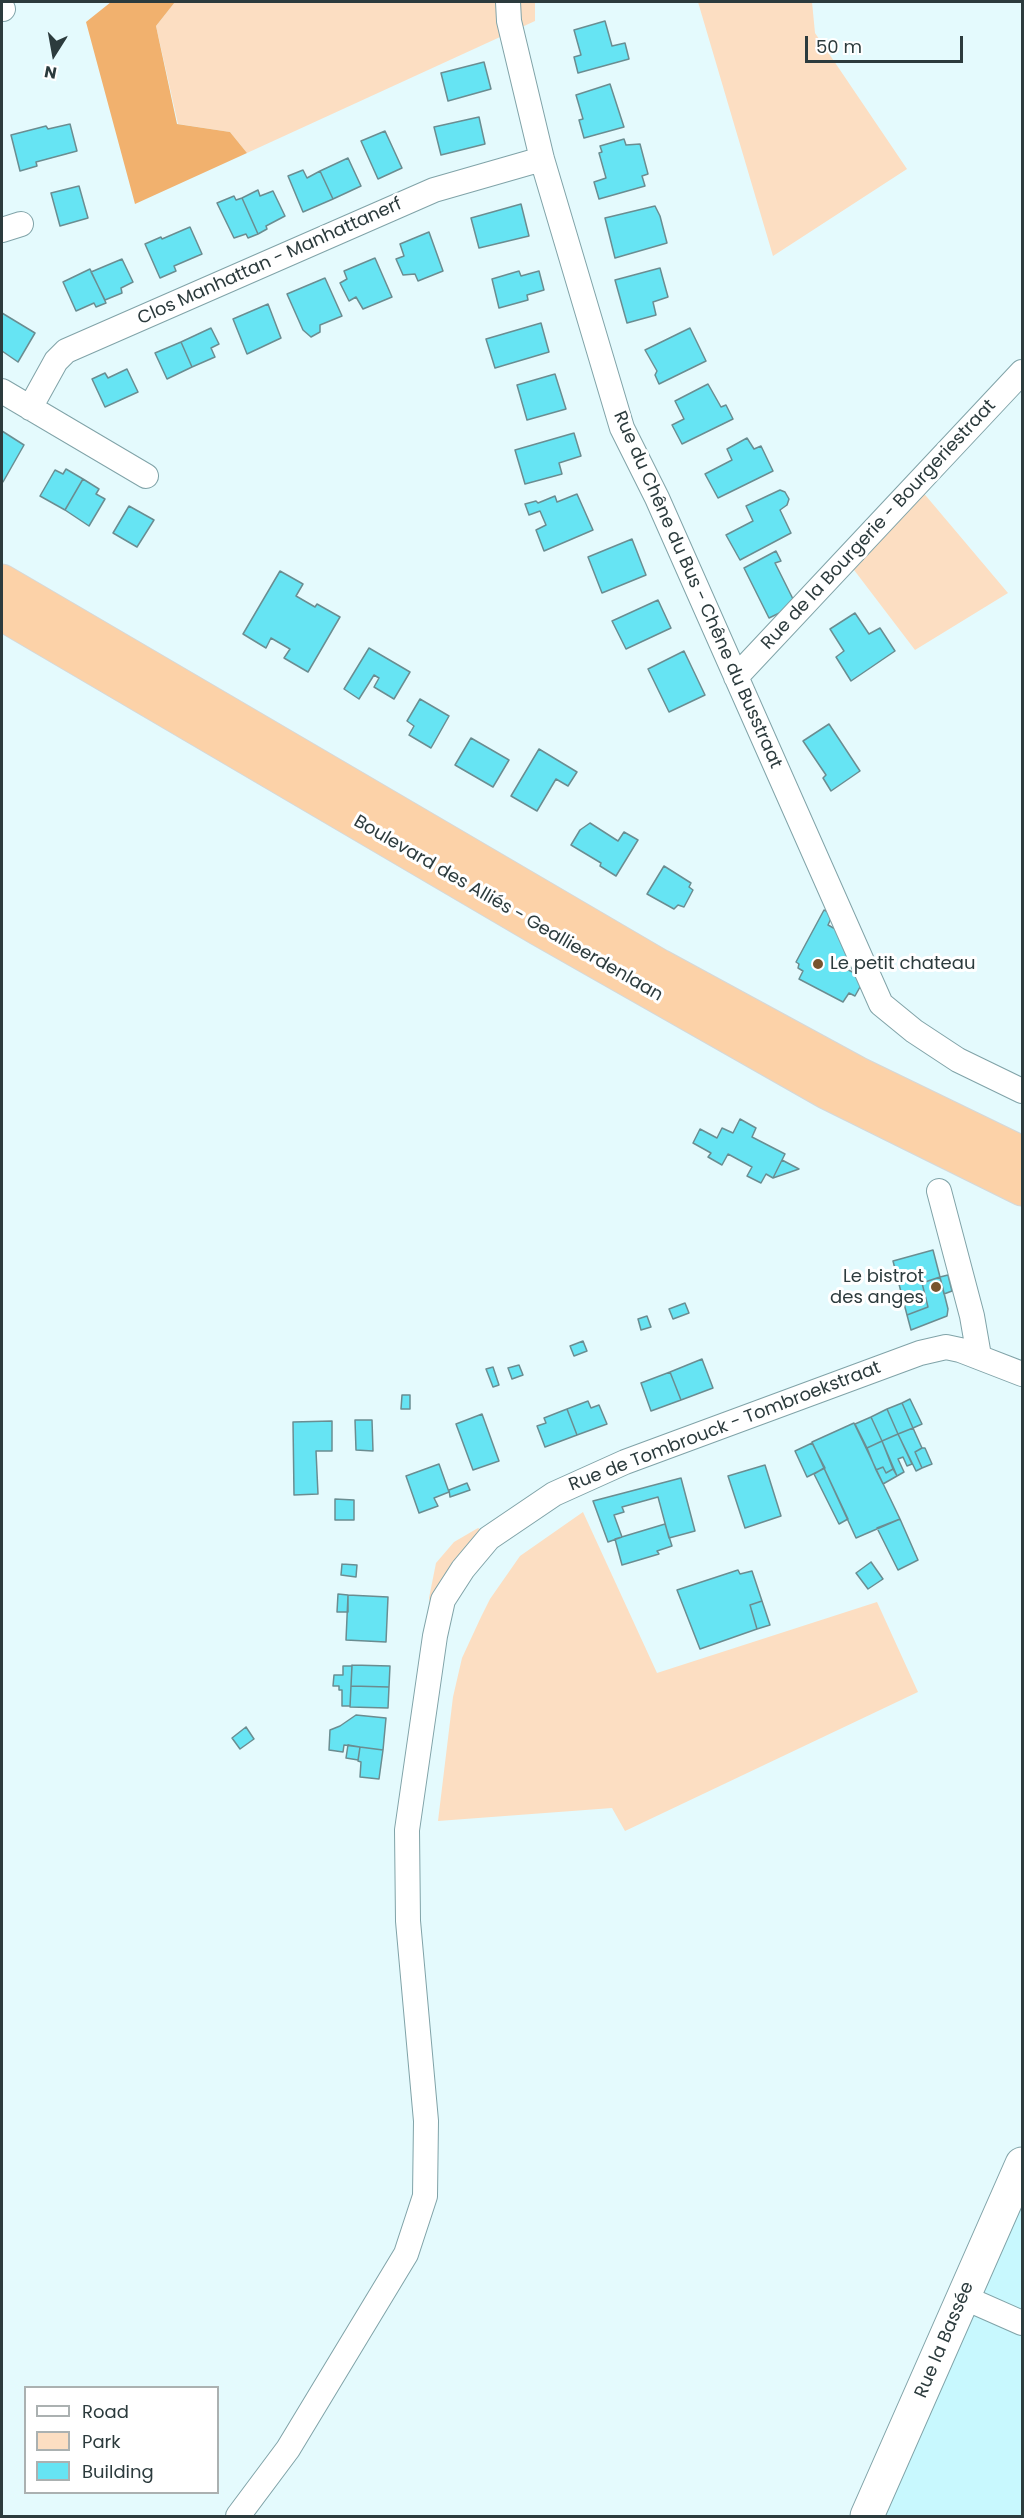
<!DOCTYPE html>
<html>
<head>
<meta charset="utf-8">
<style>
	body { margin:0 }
	#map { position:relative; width:1024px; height:2518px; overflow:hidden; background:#e4fafd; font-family:Poppins,sans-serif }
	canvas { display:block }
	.frame { position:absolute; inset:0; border:3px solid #2c3b3d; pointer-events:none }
	.legend { position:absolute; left:24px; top:2386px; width:195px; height:108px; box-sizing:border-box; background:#fff; border:2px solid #abb1b1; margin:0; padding:8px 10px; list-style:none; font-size:18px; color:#2c3b3d }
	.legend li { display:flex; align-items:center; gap:12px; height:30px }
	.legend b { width:30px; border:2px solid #abb1b1 }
	.north { position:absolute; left:24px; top:24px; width:60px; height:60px; -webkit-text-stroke:4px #fff; paint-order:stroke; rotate:191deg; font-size:16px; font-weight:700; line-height:24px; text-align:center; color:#2c3b3d }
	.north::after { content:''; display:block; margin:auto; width:21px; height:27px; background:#2c3b3d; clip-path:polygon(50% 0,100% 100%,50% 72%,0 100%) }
	.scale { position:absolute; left:805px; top:36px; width:158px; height:27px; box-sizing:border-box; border:3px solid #2c3b3d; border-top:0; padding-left:8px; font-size:18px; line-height:21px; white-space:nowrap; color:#2c3b3d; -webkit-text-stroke:4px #fff; paint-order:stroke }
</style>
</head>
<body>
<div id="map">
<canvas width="1024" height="2518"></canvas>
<div class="frame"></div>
<ul class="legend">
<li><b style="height:8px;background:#fff"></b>Road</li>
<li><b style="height:16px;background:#fcdec2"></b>Park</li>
<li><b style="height:16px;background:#66e4f3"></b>Building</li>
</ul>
<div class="north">N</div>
<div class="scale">50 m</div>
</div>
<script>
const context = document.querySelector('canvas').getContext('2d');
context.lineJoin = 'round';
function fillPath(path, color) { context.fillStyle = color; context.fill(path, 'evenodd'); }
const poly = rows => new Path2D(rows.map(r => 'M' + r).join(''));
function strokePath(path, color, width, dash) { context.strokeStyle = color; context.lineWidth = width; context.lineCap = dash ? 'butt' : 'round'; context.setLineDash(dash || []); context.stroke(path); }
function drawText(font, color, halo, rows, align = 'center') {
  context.font = font + ' Poppins,sans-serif'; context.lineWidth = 6; context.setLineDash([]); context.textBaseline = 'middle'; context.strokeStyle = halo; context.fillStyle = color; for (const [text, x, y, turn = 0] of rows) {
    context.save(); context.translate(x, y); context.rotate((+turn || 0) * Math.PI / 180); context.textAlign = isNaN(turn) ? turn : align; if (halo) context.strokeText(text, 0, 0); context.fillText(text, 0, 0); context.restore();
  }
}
fillPath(poly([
	[1022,2191,1022,2516,882,2516]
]), '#c8f8fe');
fillPath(poly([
	[175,2,535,2,535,21,247,153,230,132,178,124,156,26],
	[698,2,812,2,815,33,907,169,773,256],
	[921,490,1008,593,915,650,851,566],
	[583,1512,657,1673,877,1602,918,1692,625,1831,612,1808,438,1821,453,1697,462,1658,481,1617,490,1599,520,1556],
	[478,1528,482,1530,430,1604,429,1598,436,1563,454,1542]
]), '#fcdec2');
fillPath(poly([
	[111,2,175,2,156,26,177,124,230,132,247,153,135,204,86,22]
]), '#f1b16e');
const building = poly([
	[605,21,612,46,625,43,629,59,578,73,574,57,581,55,574,30,605,21],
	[484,62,491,89,448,101,441,73,484,62],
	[610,84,624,127,584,138,579,120,583,119,576,95,610,84],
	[479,117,485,144,441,155,434,127,479,117],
	[70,124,77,151,36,162,37,166,20,171,11,135,46,126,48,129,70,124],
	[385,131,402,168,378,179,361,141,385,131],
	[624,139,626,145,640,144,648,174,642,176,645,186,599,199,594,182,606,178,599,153,602,152,600,146,624,139],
	[348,158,361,186,333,199,320,171,348,158],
	[303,170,307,178,320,171,333,199,303,212,288,176,303,170],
	[79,186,88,218,60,226,51,193,79,186],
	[258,190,260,196,273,191,285,216,266,226,267,229,258,234,242,198,258,190],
	[234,196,236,200,242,198,258,234,248,238,246,234,234,238,217,203,234,196],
	[521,204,529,236,479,248,471,218,521,204],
	[655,206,660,216,667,243,615,258,605,218,655,206],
	[190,227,202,254,174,266,176,271,160,278,145,244,161,237,162,239,190,227],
	[429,232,443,271,418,281,415,274,403,275,396,259,404,256,400,244,429,232],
	[375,258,392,297,363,309,356,297,349,301,340,283,347,279,344,271,375,258],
	[122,259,133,282,121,288,122,293,105,300,91,272,122,259],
	[660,268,668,297,653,302,656,315,627,323,615,280,660,268],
	[90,269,106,303,96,307,94,303,76,311,63,282,90,269],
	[519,271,521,276,539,271,544,290,527,295,528,300,499,308,492,279,519,271],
	[325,278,342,316,320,325,320,332,311,337,303,330,287,294,325,278],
	[268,304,281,338,247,354,233,319,268,304],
	[2,313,35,333,18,362,2,351,2,313],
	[541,323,549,352,495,368,486,339,541,323],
	[211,328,219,344,211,348,215,357,192,367,181,342,211,328],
	[690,328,706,361,659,384,655,375,657,371,645,350,690,328],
	[181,342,192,367,167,379,155,353,181,342],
	[127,369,138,392,105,407,92,379,105,373,108,378,127,369],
	[555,374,566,409,527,420,517,385,555,374],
	[708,384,721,407,726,405,733,419,682,444,672,425,684,419,675,401,708,384],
	[2,431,24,445,3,482,2,482,2,431],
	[574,433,581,456,559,463,562,474,525,484,515,450,574,433],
	[747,438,754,449,761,446,773,471,718,498,705,474,732,460,727,449,747,438],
	[66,469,83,479,65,510,40,496,55,470,63,474,66,469],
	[83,479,99,489,96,494,105,499,89,526,65,510,83,479],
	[780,490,785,492,789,499,787,505,780,510,791,533,740,560,726,535,753,521,746,506,780,490],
	[577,494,593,530,544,551,536,530,546,525,540,511,529,515,525,504,536,501,538,503,555,496,557,502,577,494],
	[129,506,154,520,137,547,113,533,129,506],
	[632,539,646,575,602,593,588,557,632,539],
	[776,551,781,561,775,563,796,605,769,618,744,568,776,551],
	[280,571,303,584,296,596,315,607,317,604,340,617,308,672,284,658,290,649,271,638,266,648,243,634,280,571],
	[658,600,671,628,626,649,612,621,658,600],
	[855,613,869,634,880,628,895,651,851,681,836,657,844,651,830,629,855,613],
	[369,648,410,672,394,699,374,687,379,678,374,675,359,699,344,689,369,648],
	[684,651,705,695,669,712,648,669,684,651],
	[420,699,449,716,431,748,409,735,414,726,407,721,420,699],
	[829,724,860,771,831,791,823,778,826,775,803,741,829,724],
	[471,738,509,760,493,787,455,765,471,738],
	[539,749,577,772,568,786,556,779,537,811,511,796,539,749],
	[590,823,618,841,624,832,638,840,616,876,600,866,601,863,571,845,580,830,590,823],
	[664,866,691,883,689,887,693,890,684,907,678,905,674,909,647,894,664,866],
	[824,910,833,914,828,925,850,937,853,945,842,967,865,978,855,996,849,993,843,1002,799,979,803,971,798,968,799,964,796,962,824,910],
	[740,1119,756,1128,752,1137,785,1154,773,1178,766,1174,761,1183,747,1176,752,1167,728,1154,722,1165,708,1157,711,1153,693,1143,700,1129,717,1138,722,1128,733,1133,740,1119],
	[782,1160,799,1169,773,1178,782,1160],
	[933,1250,940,1277,922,1283,928,1307,907,1315,893,1261,933,1250],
	[948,1275,952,1291,944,1294,940,1277,948,1275],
	[940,1277,948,1309,947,1316,911,1330,907,1315,928,1307,922,1283,940,1277],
	[685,1303,689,1313,673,1319,669,1309,685,1303],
	[647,1316,651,1327,641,1330,638,1319,647,1316],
	[583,1341,587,1351,574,1356,570,1346,583,1341],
	[702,1359,713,1388,681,1400,670,1372,702,1359],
	[519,1365,523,1375,512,1379,508,1368,519,1365],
	[493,1367,499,1385,493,1387,486,1369,493,1367],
	[670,1372,681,1400,651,1411,641,1383,670,1372],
	[402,1395,410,1395,410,1409,401,1409,402,1395],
	[910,1399,922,1424,913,1428,902,1403,910,1399],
	[588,1401,591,1408,599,1405,607,1424,577,1435,567,1409,588,1401],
	[902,1403,913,1428,898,1434,887,1409,902,1403],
	[567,1409,577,1435,545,1447,537,1426,546,1423,544,1418,567,1409],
	[887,1409,898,1434,882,1441,871,1417,887,1409],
	[482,1414,499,1461,473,1470,456,1424,482,1414],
	[871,1417,882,1441,867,1448,855,1424,871,1417],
	[355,1420,372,1420,373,1451,356,1450,355,1420],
	[332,1421,332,1451,316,1451,318,1494,294,1495,293,1422,332,1421],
	[854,1423,900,1519,856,1538,812,1442,854,1423],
	[913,1428,922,1448,915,1452,922,1468,916,1471,898,1434,913,1428],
	[898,1434,912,1464,907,1466,903,1457,898,1459,904,1472,897,1476,882,1441,898,1434],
	[882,1441,893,1469,886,1473,883,1467,876,1470,867,1448,882,1441],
	[812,1443,825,1468,807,1477,795,1451,812,1443],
	[922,1448,925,1448,932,1464,922,1468,915,1452,922,1448],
	[439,1464,449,1492,434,1498,438,1506,419,1513,406,1476,439,1464],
	[765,1465,781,1516,745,1528,728,1476,765,1465],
	[883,1467,886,1473,893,1469,897,1476,883,1484,876,1470,883,1467],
	[824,1468,848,1519,839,1524,814,1474,824,1468],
	[681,1478,695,1531,669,1538,658,1497,622,1507,624,1512,614,1515,622,1537,608,1542,593,1501,681,1478],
	[467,1483,470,1490,450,1497,449,1490,467,1483],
	[335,1499,354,1500,354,1520,335,1520,335,1499],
	[900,1519,918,1560,898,1570,877,1528,900,1519],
	[665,1524,672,1546,657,1551,659,1554,622,1565,615,1539,665,1524],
	[871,1562,883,1579,868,1589,856,1573,871,1562],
	[342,1564,357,1565,356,1577,341,1575,342,1564],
	[738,1570,740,1574,752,1571,762,1601,750,1605,757,1629,700,1649,677,1590,738,1570],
	[338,1594,348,1595,348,1612,337,1612,338,1594],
	[348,1595,388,1597,386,1642,346,1640,348,1595],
	[762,1601,770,1625,757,1629,750,1605,762,1601],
	[352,1665,390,1666,389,1687,351,1686,352,1665],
	[343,1666,352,1666,350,1706,342,1706,342,1690,339,1690,339,1686,333,1686,334,1675,343,1675,343,1666],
	[351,1686,389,1687,388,1708,350,1707,351,1686],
	[356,1715,386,1718,383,1750,344,1745,343,1752,329,1750,330,1730,340,1726,356,1715],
	[246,1727,254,1739,240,1749,232,1738,246,1727],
	[348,1745,360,1747,358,1760,346,1758,348,1745],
	[360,1747,383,1750,379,1779,360,1777,361,1762,358,1761,360,1747]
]);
fillPath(building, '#66e4f3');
strokePath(building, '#6a8d91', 1.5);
const minor = poly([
	[508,2,509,21,542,159,622,428,657,498,881,1004,914,1031,958,1060,1022,1091],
	[2,7,3,9],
	[2,230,21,224],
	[2,391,146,476],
	[30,408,56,361,66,351,434,190,542,159],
	[736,677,1022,372],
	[939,1191,972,1316,979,1356],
	[963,2297,1022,2323],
	[238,2516,288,2449,406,2254,425,2196,426,2121,408,1921,407,1830,435,1636,443,1600,463,1569,489,1538,554,1494,625,1462,920,1353,946,1347,960,1350,1022,1374]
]);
const secondary = poly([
	[867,2516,1022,2164]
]);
const trunk = poly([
	[2,581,660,966,857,1073,1022,1153],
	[2,614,539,929,826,1092,1022,1189]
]);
strokePath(minor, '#80a3a8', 26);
strokePath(secondary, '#80a3a8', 35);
strokePath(trunk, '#d5d8d8', 35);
strokePath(minor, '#fff', 24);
strokePath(secondary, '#fff', 33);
strokePath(trunk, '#fcd2a8', 33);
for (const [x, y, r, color] of [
	[818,964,6,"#78542e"],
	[936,1287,6,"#78542e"]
]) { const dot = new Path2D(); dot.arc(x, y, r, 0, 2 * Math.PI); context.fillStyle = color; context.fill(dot); strokePath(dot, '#fff', 2); }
drawText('18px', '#2c3b3d', '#fff', [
	["Clos Manhattan - Manhattanerf",270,262,-24],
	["Rue de la Bourgerie - Bourgeriestraat",879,525,-47],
	["Rue du Chêne du Bus - Chêne du Busstraat",697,590,66],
	["Boulevard des Alliés - Geallieerdenlaan",508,909,30],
	["Rue de Tombrouck - Tombroekstraat",725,1427,-21],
	["Rue la Bassée",945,2340,-67]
]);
drawText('18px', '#2c3b3d', '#fff', [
	["Le petit chateau",830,964],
	["Le bistrot",924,1277,"right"],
	["des anges",924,1298,"right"]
], 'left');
</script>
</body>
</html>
